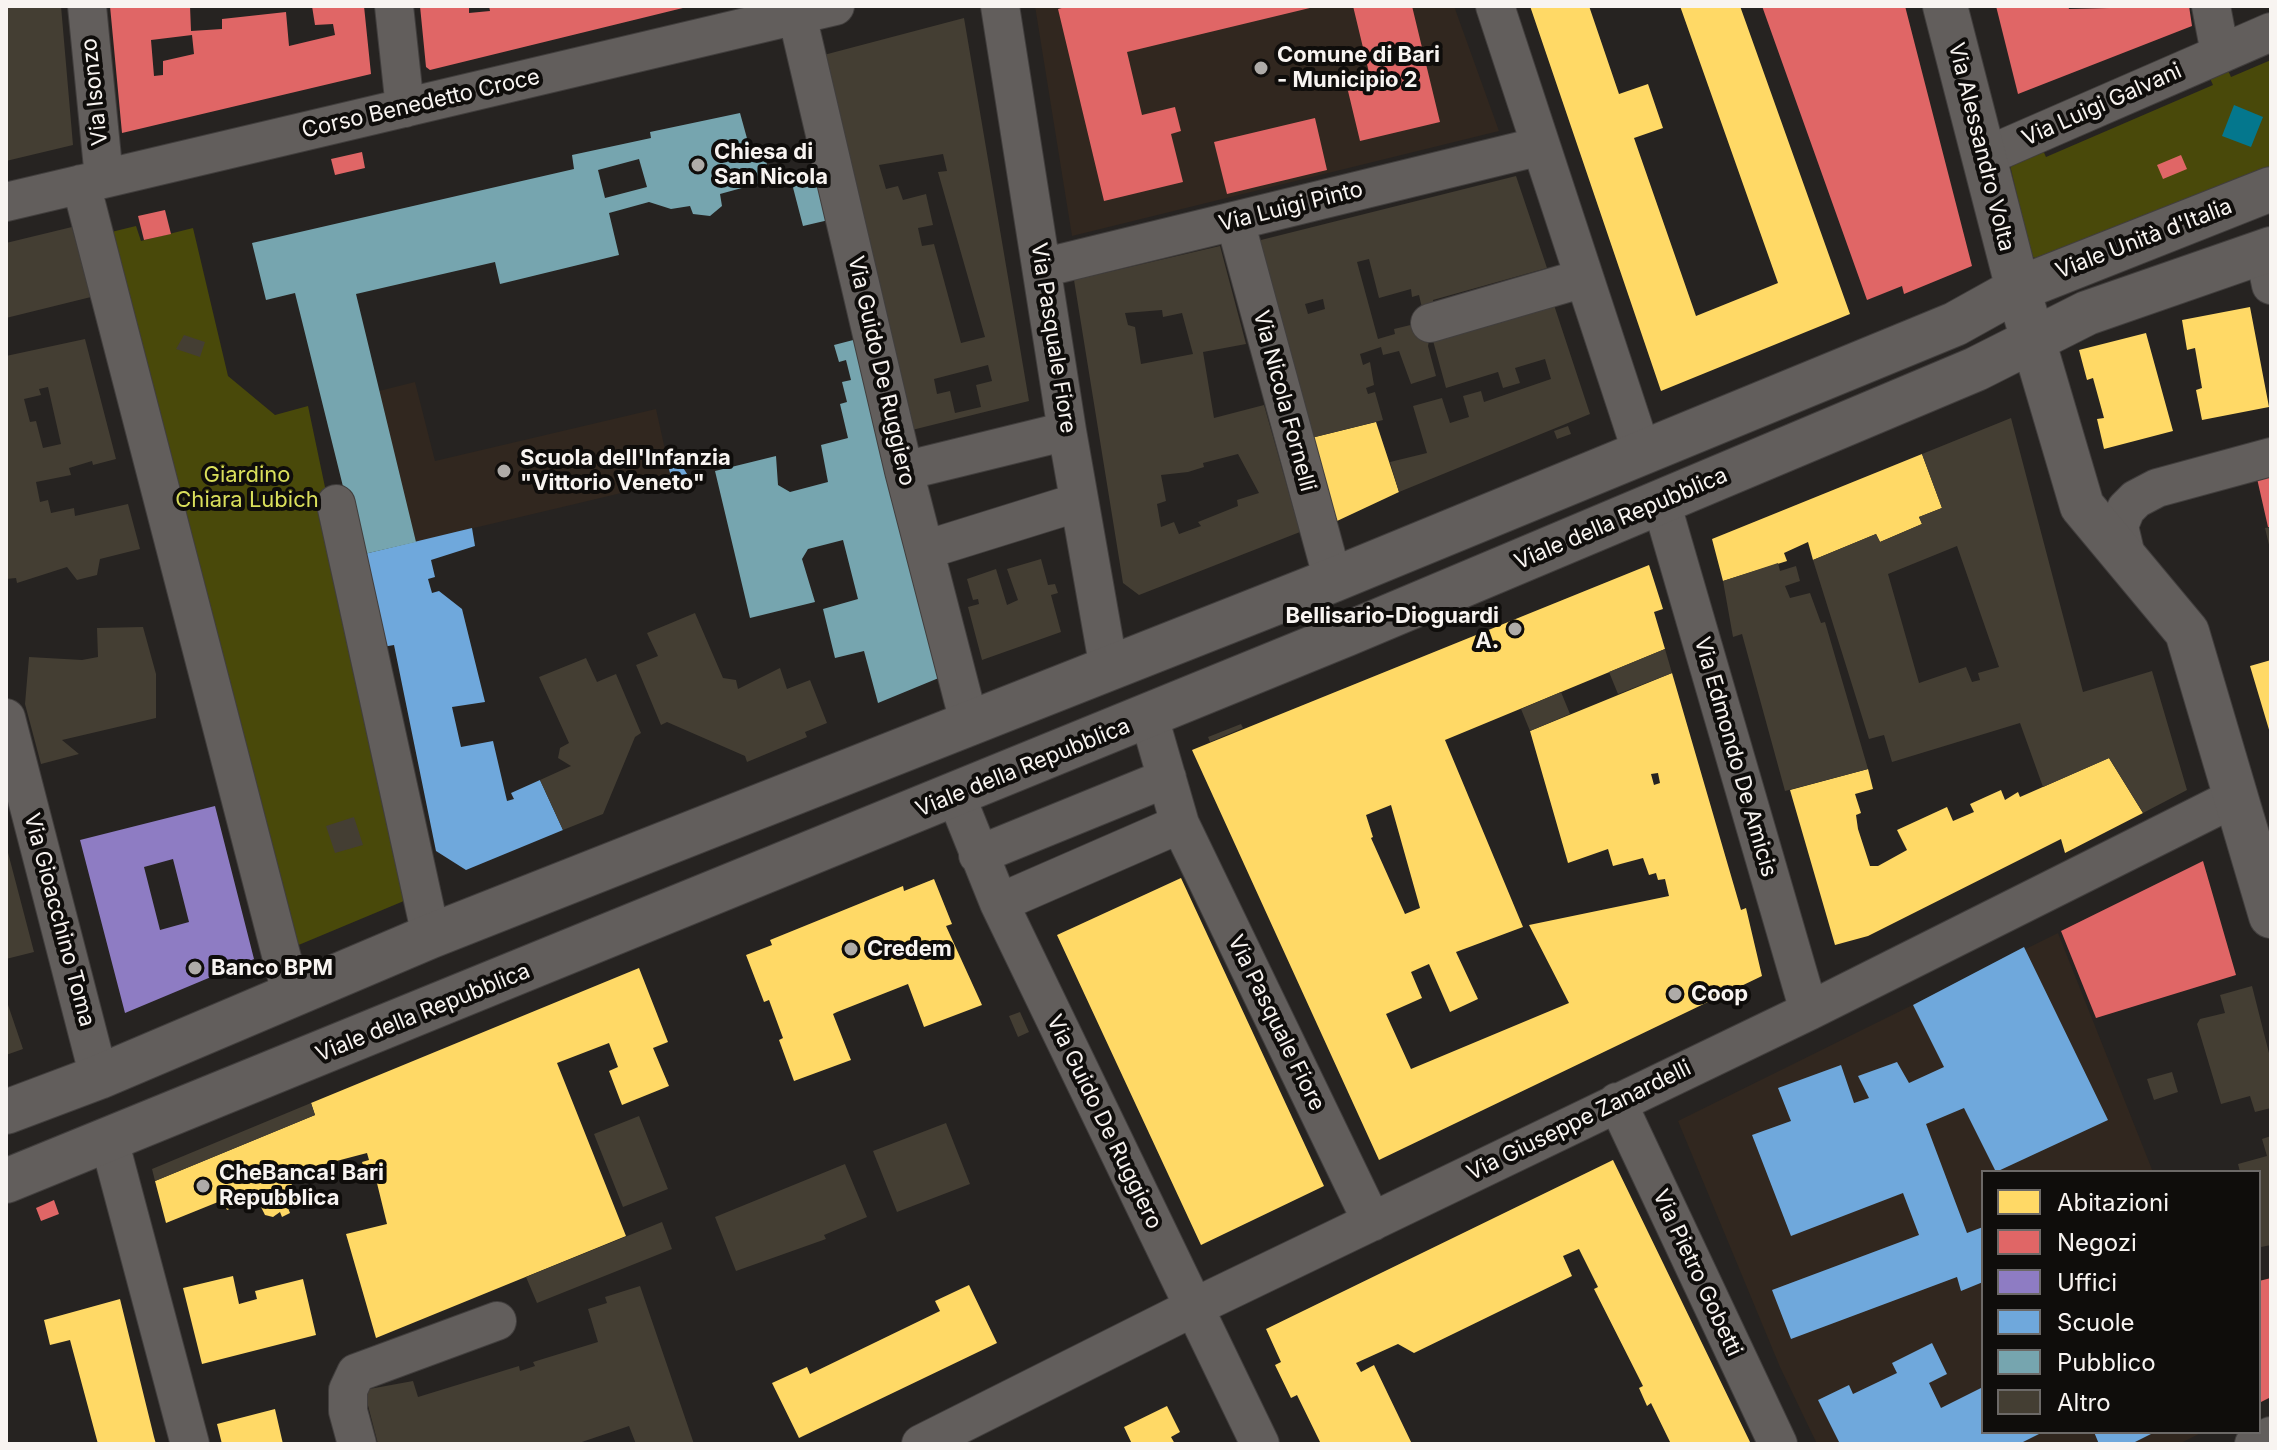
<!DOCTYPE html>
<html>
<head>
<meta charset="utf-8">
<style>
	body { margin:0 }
	#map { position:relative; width:2277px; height:1450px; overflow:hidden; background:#262321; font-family:Inter,sans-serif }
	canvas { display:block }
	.frame { position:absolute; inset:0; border:8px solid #f8f4f1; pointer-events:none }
	.legend { position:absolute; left:1981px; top:1170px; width:280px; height:264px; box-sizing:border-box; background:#0f0d0b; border:2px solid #6c6967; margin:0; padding:10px 14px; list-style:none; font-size:24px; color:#f8f4f1 }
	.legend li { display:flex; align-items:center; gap:16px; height:40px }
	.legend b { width:40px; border:2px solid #6c6967 }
</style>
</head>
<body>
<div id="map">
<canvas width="2277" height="1450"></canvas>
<div class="frame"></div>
<ul class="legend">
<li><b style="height:22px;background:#ffd966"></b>Abitazioni</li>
<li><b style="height:22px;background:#e06666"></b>Negozi</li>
<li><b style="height:22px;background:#8e7cc3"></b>Uffici</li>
<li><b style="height:22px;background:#6fa8dc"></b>Scuole</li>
<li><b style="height:22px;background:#76a5af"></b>Pubblico</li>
<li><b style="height:22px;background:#443e33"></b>Altro</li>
</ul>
</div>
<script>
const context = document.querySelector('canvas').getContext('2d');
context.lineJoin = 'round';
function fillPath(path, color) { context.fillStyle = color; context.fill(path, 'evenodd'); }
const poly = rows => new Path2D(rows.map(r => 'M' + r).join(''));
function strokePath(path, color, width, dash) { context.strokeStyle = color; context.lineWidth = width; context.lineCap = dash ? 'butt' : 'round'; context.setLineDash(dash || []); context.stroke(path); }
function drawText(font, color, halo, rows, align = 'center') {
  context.font = font + ' Inter,sans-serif'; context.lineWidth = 8; context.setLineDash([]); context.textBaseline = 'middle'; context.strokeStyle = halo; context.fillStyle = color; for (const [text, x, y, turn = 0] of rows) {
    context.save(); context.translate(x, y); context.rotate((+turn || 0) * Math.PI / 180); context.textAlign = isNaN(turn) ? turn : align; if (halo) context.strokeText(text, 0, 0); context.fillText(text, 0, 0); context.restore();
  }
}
fillPath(poly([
	[1035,6,1454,6,1499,131,1072,236],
	[415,382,435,461,656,409,672,481,360,555,323,405],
	[2058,933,2153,1172,1983,1172,1983,1432,2203,1432,2179,1444,1817,1444,1780,1367,1678,1121]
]), '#31271f');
fillPath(poly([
	[2271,60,2271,170,2037,259,2031,256,2010,165,2041,146,2046,157,2213,85,2208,74,2226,66,2231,77],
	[136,226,141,241,193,228,228,376,275,415,308,406,411,898,289,949,103,234]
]), '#49490a');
fillPath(poly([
	[2234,105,2263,117,2251,147,2222,136]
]), '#04778d');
fillPath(poly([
	[1530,6,1589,6,1619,94,1648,84,1663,128,1634,138,1696,316,1778,283,1680,6,1740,6,1850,314,1661,391],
	[2250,307,2269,407,2202,420,2196,390,2202,388,2195,348,2187,350,2182,320],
	[2146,333,2173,431,2104,449,2097,419,2104,418,2093,378,2087,380,2079,350],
	[1376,422,1399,492,1337,521,1311,438],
	[1922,454,1942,508,1919,517,1922,524,1880,542,1876,534,1813,560,1808,542,1784,553,1787,561,1723,581,1712,539],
	[1649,565,1663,609,1654,612,1665,649,1445,740,1523,927,1456,952,1478,999,1450,1012,1429,964,1411,972,1422,998,1386,1014,1411,1069,1569,1003,1529,925,1669,896,1665,879,1658,880,1656,873,1649,875,1643,858,1613,866,1608,849,1568,863,1530,731,1672,673,1741,910,1746,908,1762,976,1379,1160,1192,750],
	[1658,773,1660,783,1654,785,1651,774],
	[1391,805,1420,908,1405,914,1371,838,1373,837,1366,815],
	[2271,660,2271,733,2270,733,2250,666],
	[2109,758,2143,813,2065,853,2061,839,1868,936,1835,945,1790,790,1868,769,1873,789,1855,794,1861,813,1856,815,1858,829,1870,866,1878,866,1907,850,1897,830,1947,807,1953,821,1974,812,1970,804,2001,790,2005,800,2018,792,2020,797],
	[1181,878,1324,1186,1201,1245,1057,935],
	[934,879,952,924,946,926,982,1005,924,1027,908,984,837,1012,833,1014,851,1060,794,1081,779,1040,783,1038,769,1000,764,1002,746,955,772,945,770,940,903,886,904,891],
	[639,968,668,1042,653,1048,669,1086,622,1105,609,1071,618,1067,609,1043,557,1063,626,1236,376,1338,346,1234,387,1224,374,1171,366,1174,362,1162,369,1160,367,1153,287,1174,300,1203,288,1208,290,1213,282,1217,280,1212,273,1217,265,1215,260,1205,249,1201,227,1210,223,1200,166,1223,155,1181,315,1115,311,1103],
	[1613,1160,1751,1444,1671,1444,1651,1403,1647,1406,1639,1388,1643,1386,1594,1289,1598,1287,1579,1249,1563,1256,1572,1276,1414,1353,1398,1344,1356,1363,1361,1372,1374,1365,1412,1444,1321,1444,1297,1395,1291,1398,1275,1365,1281,1362,1266,1329],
	[233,1276,239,1304,257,1299,255,1291,303,1279,316,1335,202,1364,183,1288],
	[969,1285,997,1343,799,1438,772,1383,807,1367,810,1374,940,1311,935,1301],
	[120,1299,154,1437,156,1444,98,1444,70,1340,50,1345,44,1320],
	[1167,1406,1180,1432,1171,1437,1175,1444,1132,1444,1124,1427],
	[275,1409,283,1444,222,1444,217,1424]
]), '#ffd966');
fillPath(poly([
	[110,6,190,6,191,31,222,29,222,19,286,12,289,46,335,35,333,24,315,25,312,6,364,6,371,74,122,133],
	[192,35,194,54,163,61,163,75,154,76,151,40],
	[420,6,469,6,469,13,490,11,489,6,687,7,430,70,426,67],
	[1069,6,1313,6,1314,7,1127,52,1142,115,1175,107,1181,131,1171,134,1183,182,1104,201,1058,9],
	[1353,6,1412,6,1440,122,1360,141,1348,91,1372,85],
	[1762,6,1905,6,1972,266,1904,294,1902,286,1867,300],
	[1996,6,2068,6,2069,9,2189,6,2192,26,2018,94],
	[1315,118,1327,170,1227,194,1214,142],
	[362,152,365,168,335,175,331,159],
	[2181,155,2187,169,2163,179,2157,165],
	[165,210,171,234,144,240,138,216],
	[2271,471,2271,527,2268,527,2256,474],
	[2203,861,2236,975,2096,1018,2061,931],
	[54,1200,59,1214,41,1221,36,1208],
	[2271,1278,2271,1397,2259,1403,2259,1281]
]), '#e06666');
fillPath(poly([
	[215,806,254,959,125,1013,80,840],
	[173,859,189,922,160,930,144,867]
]), '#8e7cc3');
fillPath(poly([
	[677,458,689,477,672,481,667,461],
	[472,528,475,546,431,560,435,577,428,579,432,593,439,591,462,609,485,702,452,707,461,747,493,741,507,801,514,799,511,793,540,780,563,830,466,870,436,851,394,645,377,648,360,555],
	[2024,947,2108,1120,1996,1172,1964,1108,1926,1124,1967,1233,1983,1227,1983,1282,1961,1291,1957,1277,1791,1339,1772,1290,1919,1235,1903,1193,1791,1236,1752,1135,1791,1121,1778,1088,1841,1065,1854,1103,1869,1098,1858,1076,1897,1062,1909,1083,1944,1067,1913,1005],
	[1932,1343,1947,1374,1929,1383,1941,1408,1983,1387,1983,1432,2043,1432,2019,1444,1840,1444,1818,1400,1849,1385,1853,1394,1897,1373,1892,1363],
	[2094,1432,2155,1432,2131,1444,2099,1444]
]), '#6fa8dc');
fillPath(poly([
	[740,113,753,160,765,157,771,180,720,194,722,206,710,216,693,214,690,206,671,209,649,202,609,213,619,255,500,284,495,262,356,294,416,542,360,555,295,293,266,300,252,243,574,169,572,155,651,138,650,132],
	[639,159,647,187,605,198,598,170],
	[821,168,833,219,803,226,790,176],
	[861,338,946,675,878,703,864,651,835,658,823,609,858,599,843,540,808,549,802,559,815,602,750,618,715,471,776,456,778,485,790,492,828,482,821,445,848,438,840,404,847,402,842,382,851,380,846,360,839,362,834,345]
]), '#76a5af');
fillPath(poly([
	[6,6,61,6,73,145,6,161],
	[964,18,1029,401,912,430,820,56],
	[943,154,947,171,938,172,985,337,961,343,934,244,922,246,918,228,933,225,926,194,903,200,898,186,886,189,879,165],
	[988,365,992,381,976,385,981,407,955,413,950,391,937,394,934,379],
	[1516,176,1547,268,1433,300,1434,305,1422,308,1419,295,1412,297,1411,289,1379,298,1369,259,1357,262,1378,339,1395,334,1394,329,1427,321,1430,336,1428,346,1436,376,1411,384,1399,351,1383,355,1381,347,1360,354,1363,365,1370,362,1374,385,1366,388,1368,394,1375,392,1383,420,1311,438,1257,241],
	[1323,299,1325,309,1308,314,1305,304],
	[72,227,91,297,6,318,6,243],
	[1220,246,1246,344,1203,352,1214,418,1264,405,1300,532,1139,595,1123,583,1074,280],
	[1162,310,1163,317,1182,313,1193,354,1141,364,1135,327,1128,325,1125,313],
	[1238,454,1259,493,1237,500,1238,506,1198,522,1201,526,1179,534,1174,522,1161,527,1157,504,1166,501,1161,475,1188,472,1204,467,1203,463],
	[1554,305,1590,414,1399,492,1390,462,1427,453,1413,406,1442,398,1450,423,1469,417,1463,396,1481,391,1484,402,1551,379,1545,359,1515,368,1520,383,1503,388,1498,372,1446,388,1432,337],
	[184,335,205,342,200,357,176,349],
	[85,339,116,459,93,465,92,461,69,468,71,475,36,482,40,502,48,500,51,513,74,508,75,516,128,504,140,549,100,559,97,575,77,580,67,567,17,583,16,578,6,579,6,356],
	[48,387,61,444,43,448,36,421,30,422,24,399,41,395,39,389],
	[2011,418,2083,692,2152,671,2187,790,2143,813,2109,758,2043,787,2020,723,1892,762,1884,735,1869,739,1813,560,1876,534,1880,542,1922,524,1919,517,1942,508,1922,454],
	[1957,546,1999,667,1978,673,1980,680,1972,682,1966,667,1919,683,1888,574],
	[1568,426,1571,434,1557,439,1554,431],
	[2271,527,2271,549,2270,549,2265,528],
	[1041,559,1048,585,1055,584,1058,593,1051,595,1061,632,982,660,968,607,979,604,978,599,973,600,967,579,996,569,1007,605,1018,600,1007,569],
	[1778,563,1780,571,1796,566,1800,581,1785,586,1790,598,1810,593,1821,623,1825,622,1868,769,1785,791,1742,634,1733,637,1723,581],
	[695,613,723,678,736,680,738,689,780,668,787,689,810,680,827,723,805,732,807,737,747,762,745,756,667,722,661,725,636,665,658,656,647,633],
	[143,627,156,674,156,718,62,740,79,754,41,764,25,704,29,657,82,660,98,657,97,628],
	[1665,649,1672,673,1618,694,1609,672],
	[586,658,597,682,616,674,641,733,635,737,603,814,563,830,540,780,571,766,558,758,560,748,569,743,539,677],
	[1561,692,1570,714,1530,731,1521,709],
	[1241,724,1243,728,1210,742,1208,737],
	[354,817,363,845,335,853,326,826],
	[6,845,34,952,6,959],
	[2252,986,2271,1061,2271,1108,2255,1112,2250,1096,2221,1104,2197,1024,2200,1019,2225,1013,2220,995],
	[6,999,23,1049,6,1055],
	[1020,1012,1029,1032,1018,1037,1009,1016],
	[2172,1072,2178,1092,2154,1100,2147,1079],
	[311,1103,315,1115,155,1181,152,1169],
	[639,1116,668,1189,623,1207,594,1134],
	[946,1123,970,1184,897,1212,873,1151],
	[2271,1136,2271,1245,2261,1247,2259,1172,2240,1172,2238,1164,2267,1156,2262,1139],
	[845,1164,867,1217,824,1235,826,1239,736,1271,715,1217],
	[662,1222,672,1249,537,1303,526,1277],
	[640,1286,694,1444,636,1444,629,1426,576,1444,378,1444,364,1390,413,1381,418,1397,519,1366,520,1371,535,1366,533,1362,598,1342,588,1309,607,1303,605,1297]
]), '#443e33');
const street = poly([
	[87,6,104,178],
	[394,6,405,108],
	[1000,6,1067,431,1109,669],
	[1495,6,1642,453],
	[2211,6,2220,53],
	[797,15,904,471,970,726],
	[1984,157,2271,32],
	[81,184,291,993],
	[6,202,835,6],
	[1235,221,1333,580],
	[2264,251,2271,285],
	[1042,268,1541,146],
	[1430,323,1584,278],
	[904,471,1067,431],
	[1661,502,1809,1011],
	[336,504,431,936],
	[925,550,1079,502],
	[2127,560,2119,526,2126,509,2136,499,2157,488,2271,457],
	[1149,717,1180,824,1372,1222],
	[6,718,99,1077],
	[956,796,999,903,1260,1444],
	[978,855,1167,778],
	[999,903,1180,824],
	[1617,1102,1778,1444],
	[109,1140,190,1444],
	[357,1444,348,1411,348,1390,356,1373,497,1321],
	[921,1444,1178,1315,1809,1011,2236,797],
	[2254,1444,2271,1436]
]);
const secondary = poly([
	[1945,6,2018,289,2082,506,2187,632,2271,916],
	[6,1112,99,1077,431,936,1333,580,1955,324,2018,289,2271,189],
	[6,1181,1347,634,1976,369,2087,313,2271,249]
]);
strokePath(street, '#413e3d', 40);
strokePath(secondary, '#413e3d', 46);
strokePath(street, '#625e5c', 38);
strokePath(secondary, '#625e5c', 44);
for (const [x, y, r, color] of [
	[1261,68,8,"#aeaba8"],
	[698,165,8,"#aeaba8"],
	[504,471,8,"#aeaba8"],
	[1515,629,8,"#aeaba8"],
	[851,949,8,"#aeaba8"],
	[195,968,8,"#aeaba8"],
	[1675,994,8,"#aeaba8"],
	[203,1186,8,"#aeaba8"]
]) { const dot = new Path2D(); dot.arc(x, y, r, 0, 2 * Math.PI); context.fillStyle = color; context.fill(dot); strokePath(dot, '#0f0d0b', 3); }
drawText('bold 22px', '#f8f4f1', '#0f0d0b', [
	["Comune di Bari",1277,55],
	["- Municipio 2",1277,80],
	["Chiesa di",714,152],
	["San Nicola",714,177],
	["Scuola dell'Infanzia",520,458],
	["\"Vittorio Veneto\"",520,483],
	["Bellisario-Dioguardi",1499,616,"right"],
	["A.",1499,641,"right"],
	["Credem",867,949],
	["Banco BPM",211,968],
	["Coop",1691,994],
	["CheBanca! Bari",219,1173],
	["Repubblica",219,1198]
], 'left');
drawText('22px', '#f8f4f1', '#0f0d0b', [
	["Via Isonzo",95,92,-96],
	["Corso Benedetto Croce",421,104,-13],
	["Via Luigi Galvani",2102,105,-24],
	["Via Alessandro Volta",1981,147,76],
	["Via Luigi Pinto",1291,207,-14],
	["Viale Unità d'Italia",2144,239,-21],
	["Via Pasquale Fiore",1053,338,81],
	["Via Guido De Ruggiero",881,371,77],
	["Via Nicola Fornelli",1284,401,75],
	["Viale della Repubblica",1621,519,-23],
	["Via Edmondo De Amicis",1735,757,74],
	["Viale della Repubblica",1023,768,-22],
	["Via Gioacchino Toma",59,920,75],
	["Viale della Repubblica",423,1013,-22],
	["Via Pasquale Fiore",1276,1023,64],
	["Via Giuseppe Zanardelli",1579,1121,-26],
	["Via Guido De Ruggiero",1104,1122,64],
	["Via Pietro Gobetti",1697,1273,65]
]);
drawText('22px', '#dadf5b', '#0f0d0b', [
	["Giardino",247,475],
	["Chiara Lubich",247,500]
]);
</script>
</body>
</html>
